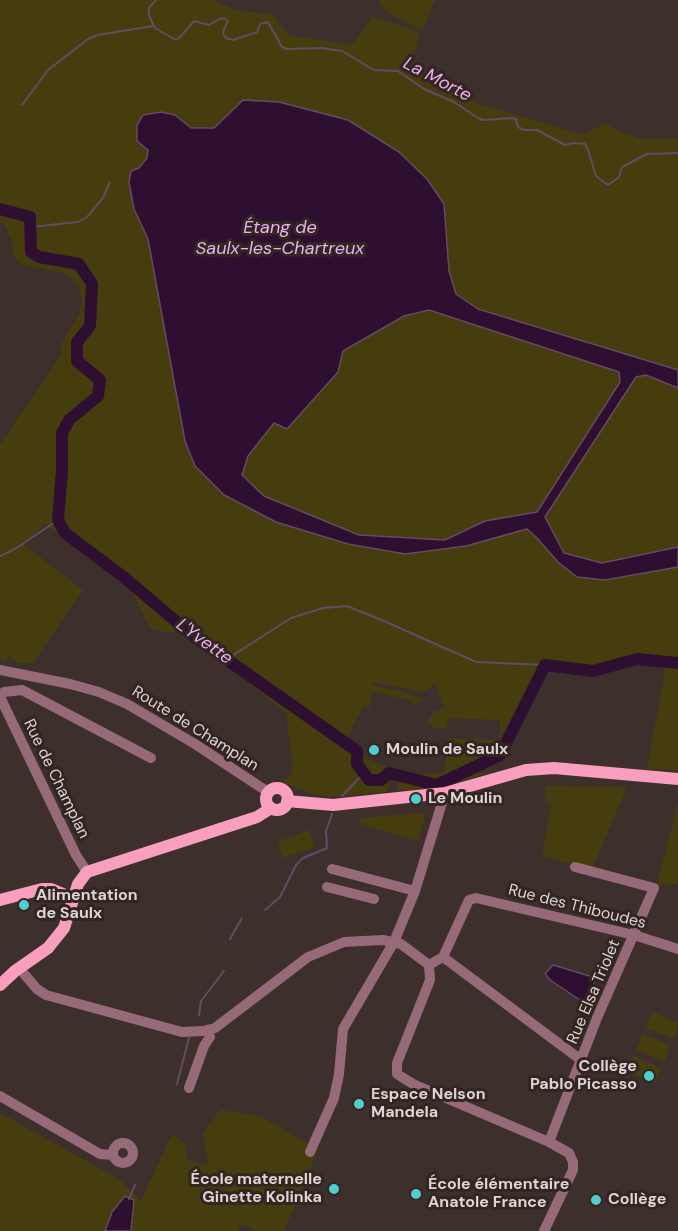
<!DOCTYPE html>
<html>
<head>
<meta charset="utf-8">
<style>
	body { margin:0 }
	canvas { display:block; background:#3d2f2c }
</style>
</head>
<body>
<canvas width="678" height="1231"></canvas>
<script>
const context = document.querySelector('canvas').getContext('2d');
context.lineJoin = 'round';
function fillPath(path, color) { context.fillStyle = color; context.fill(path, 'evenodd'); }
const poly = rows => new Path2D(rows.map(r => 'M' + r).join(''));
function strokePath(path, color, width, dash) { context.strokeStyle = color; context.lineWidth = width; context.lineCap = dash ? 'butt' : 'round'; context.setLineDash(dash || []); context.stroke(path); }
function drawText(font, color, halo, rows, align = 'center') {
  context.font = font + ' "DM Sans",sans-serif'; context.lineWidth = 6; context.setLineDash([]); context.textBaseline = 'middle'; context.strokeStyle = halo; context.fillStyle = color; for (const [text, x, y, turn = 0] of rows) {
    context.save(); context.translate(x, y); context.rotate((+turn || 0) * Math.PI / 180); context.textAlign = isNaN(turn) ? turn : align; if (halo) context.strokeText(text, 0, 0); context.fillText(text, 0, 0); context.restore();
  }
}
fillPath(poly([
	[0,0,211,0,239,11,271,14,275,17,288,35,352,45,372,17,417,31,419,35,417,47,405,66,473,102,583,135,605,123,621,132,641,139,678,139,678,770,647,769,666,665,638,662,594,674,547,668,530,705,506,746,476,773,489,773,439,788,407,791,407,789,398,790,399,771,415,774,445,773,447,738,500,740,500,720,448,718,447,728,433,728,428,721,434,711,444,709,435,684,422,692,373,682,374,686,396,690,422,698,414,706,413,701,373,691,369,708,363,706,344,745,361,757,394,769,387,792,325,797,298,789,282,781,290,777,293,768,286,713,195,639,180,632,163,632,151,629,127,584,105,564,45,524,24,545,83,590,33,663,17,663,9,656,5,662,0,660,0,445,61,355,62,343,79,314,82,302,80,288,73,280,63,273,21,264,14,255,12,242,5,225,0,223],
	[381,0,435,0,422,31,392,15,379,3],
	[545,786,627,787,592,869,542,856,551,806,545,799],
	[678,802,678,884,657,885],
	[421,813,424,813,425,816,418,841,361,824,359,822,361,818],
	[309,830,315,847,283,858,277,842],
	[652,1012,678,1023,675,1039,646,1028],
	[642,1034,670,1045,665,1061,636,1050],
	[633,1056,661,1068,655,1083,627,1072],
	[220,1110,260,1116,318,1149,284,1231,258,1231,241,1224,238,1231,131,1231,134,1201,106,1223,105,1231,0,1231,0,1113,119,1179,141,1201,172,1134,186,1145,186,1160,208,1165,203,1134]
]), '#463d0f');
const water = poly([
	[243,100,279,102,348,120,399,152,427,179,444,204,449,271,456,294,478,309,678,370,678,388,646,375,636,377,545,517,564,553,602,563,678,547,678,567,605,580,577,577,558,562,536,537,527,529,466,546,405,554,348,544,276,522,224,495,195,466,185,441,148,239,134,209,129,182,131,171,139,168,147,158,148,150,137,141,137,125,143,115,161,112,175,115,191,128,214,128,243,100],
	[429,310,619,372,620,382,537,512,485,521,445,540,359,535,264,496,242,475,248,456,274,423,287,429,338,372,343,351,404,316,429,310],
	[553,965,593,977,594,983,589,1004,586,1004,550,980,545,974,553,965],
	[125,1196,134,1200,131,1231,105,1231,112,1212,125,1196]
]);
fillPath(water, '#2f0f31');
strokePath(water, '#644a62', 1.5);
strokePath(poly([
	[156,0,149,8,149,16,155,28,176,40,180,37,194,21,209,25,221,18,225,19,228,21,224,29,223,34,226,38,233,40,257,32,260,24,268,22,282,47,287,49,321,48,342,51,374,70,398,71,424,89,454,102,478,118,483,120,512,118,516,119,518,127,524,130,537,130,565,145,573,143,585,144,588,150,596,176,608,185,619,177,622,167,647,154,678,153],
	[22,105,48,70,88,39,98,35,153,26],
	[31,227,78,222,87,217,103,198,110,182],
	[0,556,15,549,58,520],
	[227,659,291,618,323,608,347,606,386,622,476,662,545,665],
	[342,796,363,774],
	[265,910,280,897,296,865,303,858,327,848,326,831,332,814],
	[230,939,242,918],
	[199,1015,201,1001,224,971],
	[177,1084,189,1038],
	[129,1199,135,1185]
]), '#644a62', 2);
strokePath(poly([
	[0,209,30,217,31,252,39,257,79,264,92,284,90,326,77,342,77,361,100,380,98,396,69,420,62,433,62,471,58,520,65,533,125,578,192,635,357,751,357,764,369,780,381,780,389,773,437,785,500,755,545,665,593,671,637,659,678,663]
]), '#2f0f31', 12);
strokePath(poly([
	[0,670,70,684,99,692,127,704,195,744,265,790,267,794],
	[0,696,4,692,22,690,151,758],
	[0,697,76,855,87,872],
	[332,869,415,891],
	[327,887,374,899],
	[443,957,581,1060],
	[429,965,443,957,469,900,476,898,634,935,678,949],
	[19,968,37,989,46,995,182,1032,203,1031,215,1028,308,957,325,950,344,942,383,940,401,944,429,965,430,980,397,1063,397,1074,413,1084,549,1142,569,1153,573,1162,573,1170,544,1231],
	[189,1088,204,1046,210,1037,208,1030],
	[0,1096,100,1154,113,1155],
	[549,1142,597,1018,654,888,575,867],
	'113 1153a10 10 0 1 1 20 0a10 10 0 1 1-20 0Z',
	[310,1152,334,1098,339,1074,343,1029,394,942,415,891,445,793]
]), '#966a78', 10);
strokePath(poly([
	'266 799a11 11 0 1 1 22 0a11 11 0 1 1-22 0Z',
	[287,801,333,805,445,793,526,770,554,768,678,779],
	[0,900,42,889,51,889,73,898],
	[0,985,15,971,48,948,64,928,78,884,87,872,257,817,271,808]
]), '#f99ebd', 12);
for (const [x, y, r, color] of [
	[374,750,6,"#52cdcd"],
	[416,799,6,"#52cdcd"],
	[24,905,6,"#52cdcd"],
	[649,1076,6,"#52cdcd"],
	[359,1104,6,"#52cdcd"],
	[334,1189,6,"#52cdcd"],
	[416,1194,6,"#52cdcd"],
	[596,1200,6,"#52cdcd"]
]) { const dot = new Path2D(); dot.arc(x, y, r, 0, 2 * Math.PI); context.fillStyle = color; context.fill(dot); strokePath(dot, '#322522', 2); }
drawText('16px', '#ded4d3', '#322522', [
	["Route de Champlan",195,729,32],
	["Rue de Champlan",56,779,64],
	["Rue des Thiboudes",577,907,14],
	["Rue Elsa Triolet",594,992,-67]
]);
drawText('bold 16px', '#ded4d3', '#322522', [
	["Moulin de Saulx",386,750],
	["Le Moulin",428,799],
	["Alimentation",36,896],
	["de Saulx",36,914],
	["Collège",637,1067,"right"],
	["Pablo Picasso",637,1085,"right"],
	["Espace Nelson",371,1095],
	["Mandela",371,1113],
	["École maternelle",322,1180,"right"],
	["Ginette Kolinka",322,1198,"right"],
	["École élémentaire",428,1185],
	["Anatole France",428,1203],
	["Collège",608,1200]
], 'left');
drawText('italic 18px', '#ebb1ed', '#322522', [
	["La Morte",437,80,28],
	["Étang de",280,228],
	["Saulx-les-Chartreux",280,249],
	["L'Yvette",204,642,36]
]);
</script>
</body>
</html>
